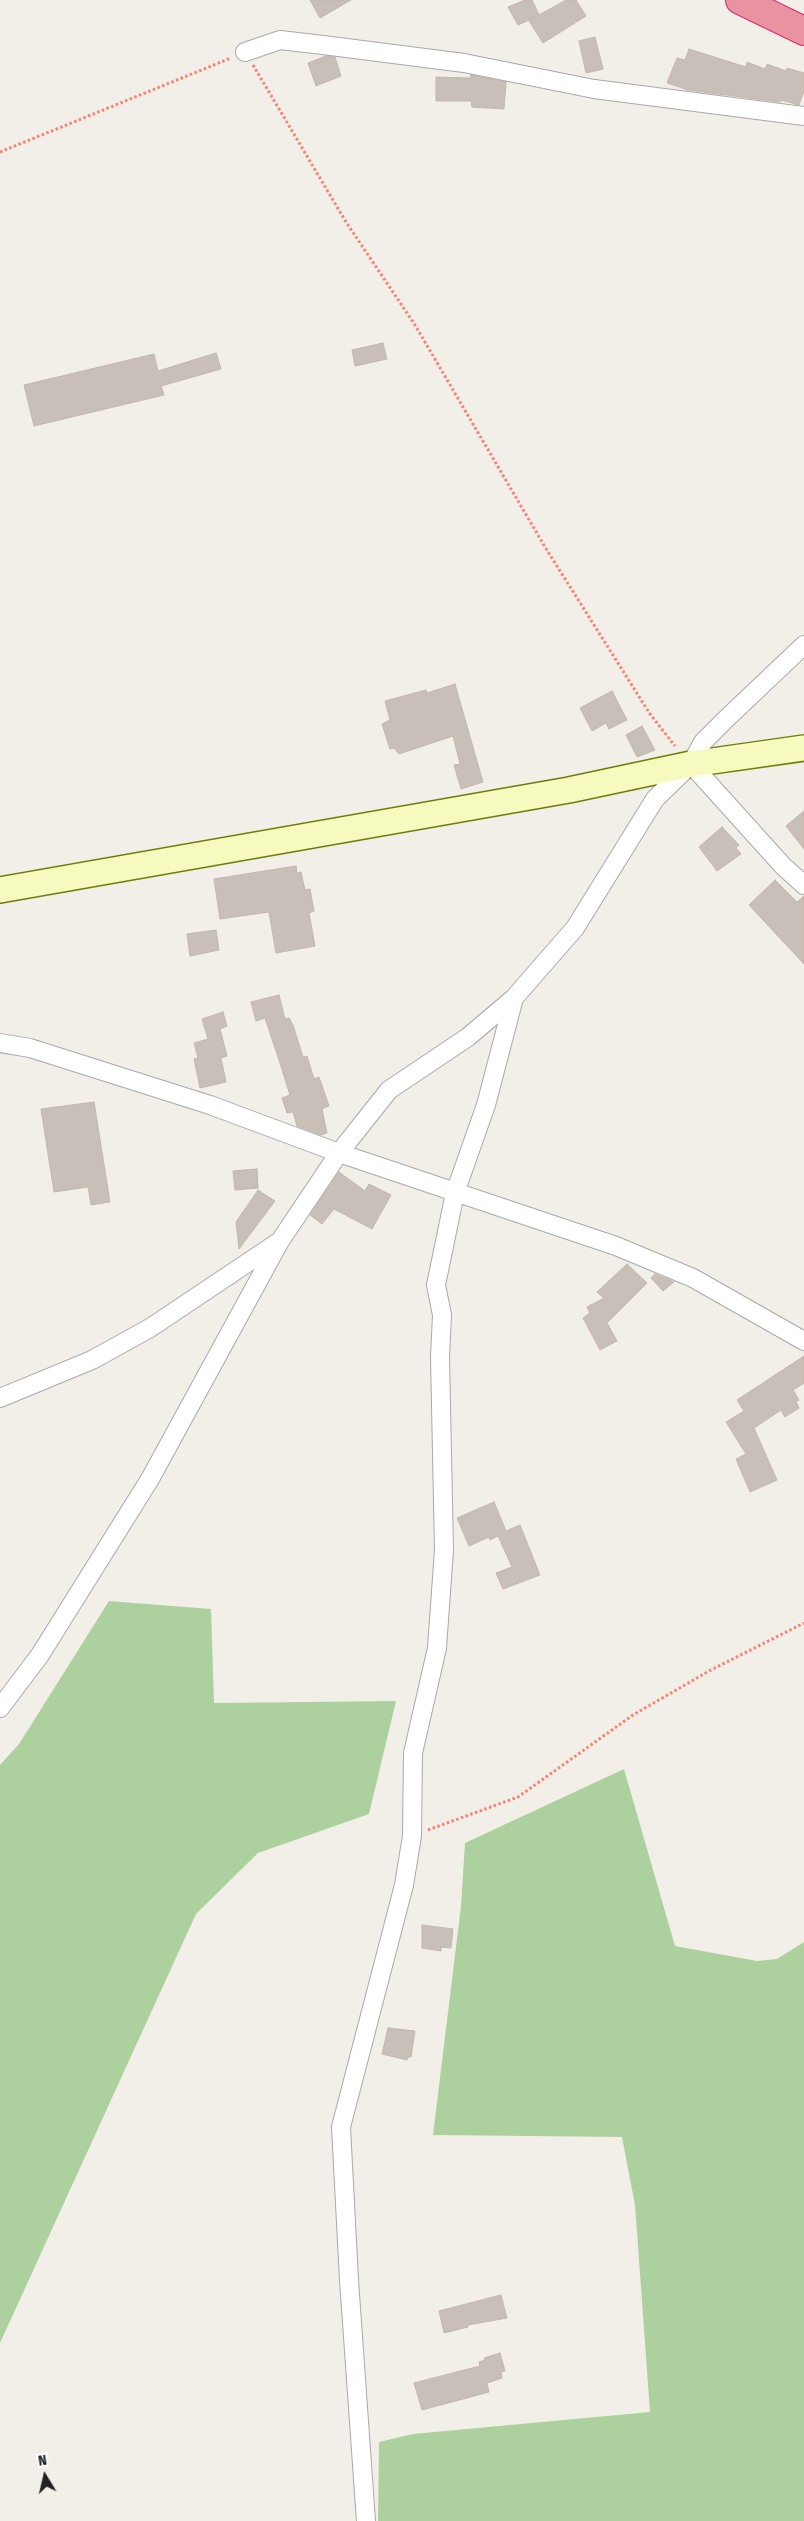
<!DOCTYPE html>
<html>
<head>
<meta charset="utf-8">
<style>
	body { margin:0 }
	#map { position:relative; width:804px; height:2521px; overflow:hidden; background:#f2efe9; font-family:"Fira Sans Condensed",sans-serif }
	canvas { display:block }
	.north { position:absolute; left:20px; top:2451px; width:50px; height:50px; -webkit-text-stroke:4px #fff; paint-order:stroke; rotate:351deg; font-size:14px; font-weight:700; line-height:20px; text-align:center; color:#222 }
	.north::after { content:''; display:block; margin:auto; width:18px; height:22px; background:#222; clip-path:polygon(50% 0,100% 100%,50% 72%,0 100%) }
</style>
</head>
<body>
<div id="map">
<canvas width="804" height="2521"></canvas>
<div class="north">N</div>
</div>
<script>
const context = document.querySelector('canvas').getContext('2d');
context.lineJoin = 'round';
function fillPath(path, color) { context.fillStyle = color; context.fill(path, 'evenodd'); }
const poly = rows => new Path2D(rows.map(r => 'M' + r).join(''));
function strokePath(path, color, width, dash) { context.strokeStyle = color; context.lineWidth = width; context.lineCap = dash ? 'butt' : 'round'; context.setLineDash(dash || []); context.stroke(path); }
fillPath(poly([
	[109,1601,211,1609,214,1703,396,1701,369,1814,258,1853,196,1914,0,2343,0,1765,19,1744],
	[624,1769,675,1946,757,1961,777,1959,804,1942,804,2521,378,2521,379,2442,413,2434,650,2412,635,2205,622,2137,433,2135,461,1906,465,1843]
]), '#add19e');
const building = poly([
	[310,0,351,0,320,18,310,0],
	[525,0,532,0,539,15,566,0,576,0,586,16,543,43,529,21,538,16,518,25,508,7,525,0],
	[595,37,603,69,586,73,579,41,595,37],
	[689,49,746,67,747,62,765,69,767,64,786,71,787,68,804,73,804,91,799,105,781,100,780,102,688,90,667,83,677,58,685,60,689,49],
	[326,56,335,57,341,76,316,86,308,63,326,56],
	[471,75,506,82,504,109,472,107,471,101,436,101,436,77,470,78,471,75],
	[383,343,387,359,355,366,352,350,383,343],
	[216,353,221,369,161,386,164,395,34,426,24,385,154,354,158,371,216,353],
	[455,684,483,782,461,789,454,765,460,764,453,736,399,754,394,748,390,749,382,724,390,720,385,701,426,690,427,693,455,684],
	[612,691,627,720,609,729,606,723,592,731,580,708,612,691],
	[642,726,655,750,637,757,626,735,642,726],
	[804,811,804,849,786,826,804,811],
	[722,827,739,845,736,848,741,854,717,871,699,847,722,827],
	[296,866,297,873,301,872,305,890,310,889,314,911,309,913,315,946,276,953,269,912,220,919,214,879,296,866],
	[775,880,797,902,804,896,804,964,749,905,775,880],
	[216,930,219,950,190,956,187,934,216,930],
	[279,995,285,1019,289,1018,293,1025,303,1057,307,1056,314,1079,319,1077,329,1106,322,1109,327,1133,321,1135,297,1126,293,1112,287,1113,282,1098,290,1095,278,1057,265,1018,256,1021,251,1002,279,995],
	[223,1012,227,1026,220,1029,227,1056,221,1058,226,1082,200,1088,194,1059,198,1058,194,1043,208,1039,202,1019,223,1012],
	[94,1102,110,1202,91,1205,88,1187,54,1192,41,1109,94,1102],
	[257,1169,258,1188,235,1190,233,1171,257,1169],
	[339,1172,365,1191,369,1184,391,1195,372,1229,334,1209,322,1224,310,1215,339,1172],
	[258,1190,275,1201,239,1249,236,1222,258,1190],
	[627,1264,647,1283,607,1323,617,1341,600,1350,583,1318,590,1313,587,1307,604,1298,597,1292,627,1264],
	[655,1274,674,1282,663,1291,651,1278,655,1274],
	[804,1356,804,1383,793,1390,799,1400,796,1402,799,1408,785,1417,781,1410,754,1428,777,1480,750,1492,736,1459,746,1454,726,1422,744,1411,737,1400,804,1356],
	[494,1502,506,1531,520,1525,540,1575,503,1589,496,1573,512,1567,498,1536,490,1540,489,1537,469,1546,457,1518,494,1502],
	[422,1925,453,1929,451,1948,441,1947,441,1951,422,1948,422,1925],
	[388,2028,415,2031,411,2057,408,2057,407,2060,382,2054,388,2028],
	[501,2295,507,2318,468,2325,468,2327,444,2333,439,2311,501,2295],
	[500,2353,505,2371,501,2372,502,2378,487,2383,489,2392,422,2410,414,2383,480,2366,479,2362,485,2360,484,2358,500,2353]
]);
fillPath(building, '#c7bfb8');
strokePath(building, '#c4b6ab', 1);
const street = poly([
	[245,52,280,40,323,45,464,63,594,89,804,116],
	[691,764,783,866,804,885],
	[0,1043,30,1048,210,1105,339,1153,616,1246,693,1278,804,1341],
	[0,1398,92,1360,150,1328,277,1243],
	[0,1708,40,1655,150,1479,280,1241,339,1153,389,1090,468,1037,514,998,575,928,655,799,691,764,703,742,726,719,804,645],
	[366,2521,349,2280,341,2127,404,1885,412,1836,413,1753,437,1648,444,1550,440,1357,442,1315,436,1285,455,1193,486,1105,514,998]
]);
const secondary = poly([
	[0,890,569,790,691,764,804,748]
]);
const highway = poly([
	[740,0,804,31]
]);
strokePath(street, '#a9a9a9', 20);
strokePath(secondary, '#707d05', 28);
strokePath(highway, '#dc2a67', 30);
strokePath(poly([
	[253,65,346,222,415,325,545,547,650,714,675,746],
	[0,152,231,58],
	[428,1830,518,1797,633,1715,709,1671,804,1623]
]), '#fa8072', 3, [2.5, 2.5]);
strokePath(street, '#fff', 18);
strokePath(secondary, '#f7fabf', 25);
strokePath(highway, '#e892a2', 28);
</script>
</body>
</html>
